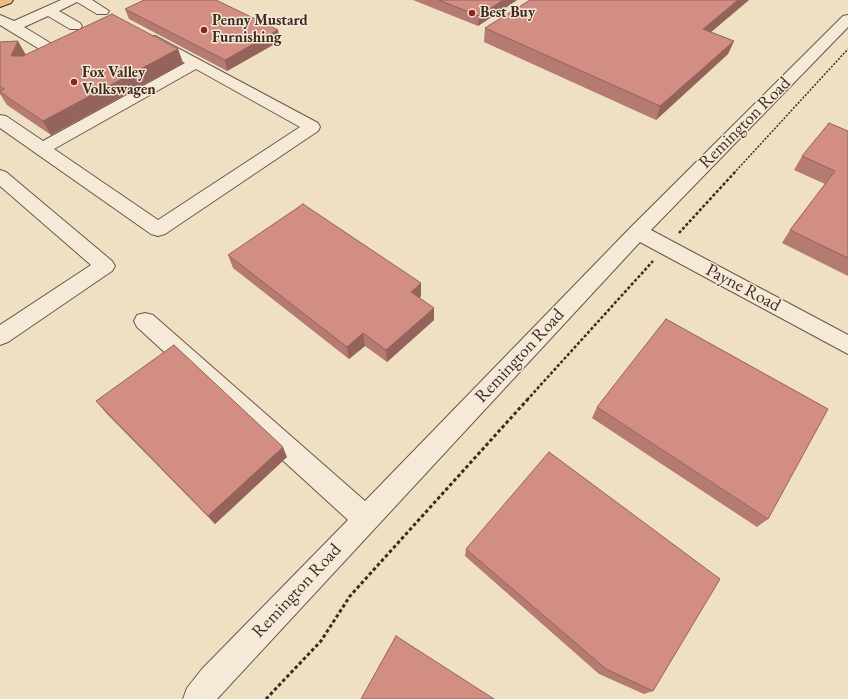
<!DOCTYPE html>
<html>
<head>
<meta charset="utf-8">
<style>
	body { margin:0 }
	canvas { display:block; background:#efdfc3 }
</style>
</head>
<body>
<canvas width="848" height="699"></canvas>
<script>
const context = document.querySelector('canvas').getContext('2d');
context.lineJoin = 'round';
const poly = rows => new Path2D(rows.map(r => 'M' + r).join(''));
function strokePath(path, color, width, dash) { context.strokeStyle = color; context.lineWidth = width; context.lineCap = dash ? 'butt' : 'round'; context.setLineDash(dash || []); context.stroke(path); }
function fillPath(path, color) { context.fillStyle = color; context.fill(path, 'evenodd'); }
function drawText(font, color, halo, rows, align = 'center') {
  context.font = font + ' "EB Garamond",serif'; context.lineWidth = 3; context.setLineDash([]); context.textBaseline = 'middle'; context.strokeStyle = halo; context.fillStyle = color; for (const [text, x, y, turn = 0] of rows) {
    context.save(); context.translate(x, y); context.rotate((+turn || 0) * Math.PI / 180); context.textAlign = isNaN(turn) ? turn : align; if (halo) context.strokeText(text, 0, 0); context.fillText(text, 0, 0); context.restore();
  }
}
const minor = poly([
	[61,0,92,0,109,11,107,14,97,14,77,2,59,11,80,23,82,26,80,29,70,29,48,16,24,27,52,44,71,37,76,38,78,41,76,44,51,54,46,53,0,25,0,15,14,21,61,0],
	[848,15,848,27,651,230,848,335,848,354,640,242,217,699,183,699,187,688,202,669,348,520,137,327,134,321,137,315,145,313,153,315,365,501,631,227,843,16,848,15],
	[155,36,318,123,320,127,318,131,165,234,158,236,151,234,0,128,0,115,6,116,43,141,185,63,150,43,148,40,150,37,155,36],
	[196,69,300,127,158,220,54,149,196,69],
	[0,170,6,172,112,261,115,266,112,271,8,342,0,345,0,325,91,265,0,186,0,170]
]);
const major = poly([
	[0,0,13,0,11,3,0,7,0,0]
]);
strokePath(minor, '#6a574a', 2);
strokePath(major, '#3e2a21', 2);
strokePath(poly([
	[734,173,848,49]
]), '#3e2a21', 1.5, [2, 1.5]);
strokePath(poly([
	[679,233,735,172],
	[527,400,653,261]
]), '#3e2a21', 2.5, [3, 2]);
strokePath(poly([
	[266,699,321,641,350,596,528,399]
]), '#3e2a21', 3, [3.5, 2.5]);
fillPath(minor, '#f5ead8');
fillPath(major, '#e8c082');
fillPath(poly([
	[413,0,517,0,478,26],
	[530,0,749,0,711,32,734,41,728,54,656,120,484,42,485,28],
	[125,9,278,30,280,41,227,71,129,19],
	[0,42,25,55,178,49,183,63,51,135,7,105,0,94],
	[848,131,848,276,782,243,790,230,825,184,794,170,802,156],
	[228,255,421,296,420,298,434,308,434,320,387,362,365,346,349,359,233,268],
	[96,401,287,457,215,524,106,413],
	[597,407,768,519,757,527,592,418],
	[466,549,653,691,644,694,599,674,465,556]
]), '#b57a71');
fillPath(poly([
	[503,0,517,0,478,26,479,16],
	[738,0,749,0,698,43,703,29],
	[278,30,280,41,227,71,225,60],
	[18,41,26,55,19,70,11,56],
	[734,41,728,54,656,120,660,106],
	[178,49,183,63,51,135,43,121],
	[421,283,421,296,412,305,411,292],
	[434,308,434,320,387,362,386,350],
	[363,333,365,346,349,359,347,347],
	[283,447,287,457,215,524,208,516]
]), '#94635c');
const building = poly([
	[144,0,216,0,278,30,225,60,125,9,144,0],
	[439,0,503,0,479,16,439,0],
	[530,0,738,0,703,29,734,41,660,106,485,28,530,0],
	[112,14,178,49,43,121,0,92,0,91,4,89,0,86,0,42,18,41,11,56,23,56,112,14],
	[829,123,848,131,848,258,790,230,835,171,802,156,829,123],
	[303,204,421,283,411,292,434,308,386,350,363,333,347,347,228,255,303,204],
	[666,319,828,409,768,519,597,407,666,319],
	[174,345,283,447,208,516,96,401,174,345],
	[549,452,720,579,653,691,606,669,466,549,549,452],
	[396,636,494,699,361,699,396,636]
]);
fillPath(building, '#d38e83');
strokePath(building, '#94635c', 1);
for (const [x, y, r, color] of [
	[472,13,4,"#8f2418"],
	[204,30,4,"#8f2418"],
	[74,82,4,"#8f2418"]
]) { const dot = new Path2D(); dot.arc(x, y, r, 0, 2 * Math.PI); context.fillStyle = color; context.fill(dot); strokePath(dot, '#f5ead8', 1.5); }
drawText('bold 15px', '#3e2a21', '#f5ead8', [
	["Best Buy",480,13],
	["Penny Mustard",212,21],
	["Furnishing",212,38],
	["Fox Valley",82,73],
	["Volkswagen",82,90]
], 'left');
drawText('18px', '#3e2a21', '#f5ead8', [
	["Remington Road",745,123,-45],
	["Payne Road",743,288,28],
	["Remington Road",520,356,-47],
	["Remington Road",297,591,-47]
]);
</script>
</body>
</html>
